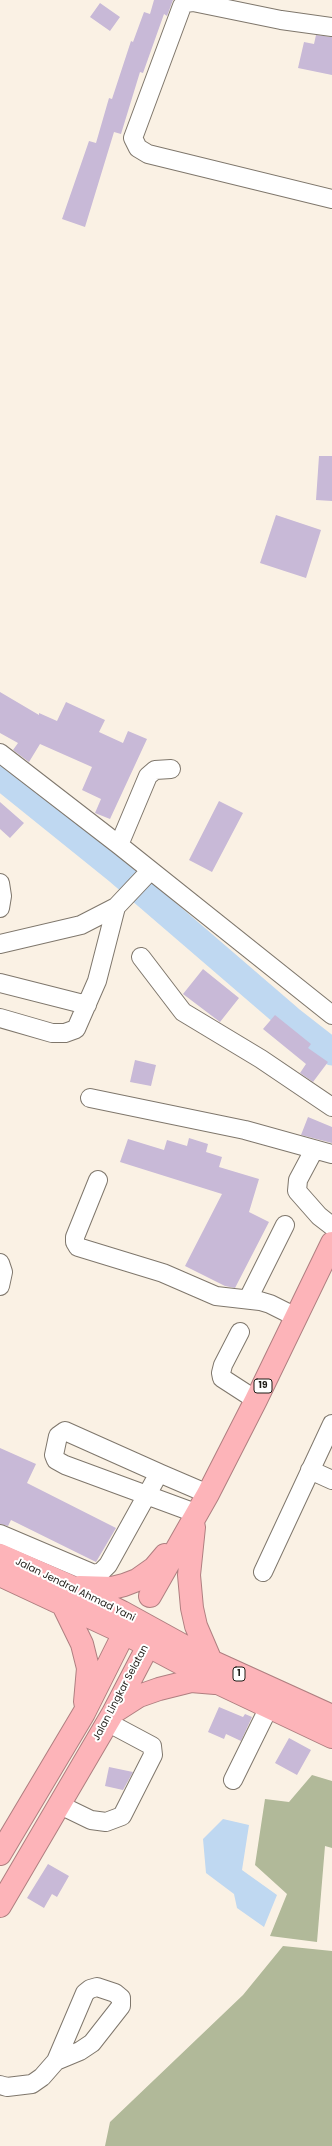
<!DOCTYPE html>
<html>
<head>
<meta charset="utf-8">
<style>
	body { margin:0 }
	canvas { display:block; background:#faf1e4 }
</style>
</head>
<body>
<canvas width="332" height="2146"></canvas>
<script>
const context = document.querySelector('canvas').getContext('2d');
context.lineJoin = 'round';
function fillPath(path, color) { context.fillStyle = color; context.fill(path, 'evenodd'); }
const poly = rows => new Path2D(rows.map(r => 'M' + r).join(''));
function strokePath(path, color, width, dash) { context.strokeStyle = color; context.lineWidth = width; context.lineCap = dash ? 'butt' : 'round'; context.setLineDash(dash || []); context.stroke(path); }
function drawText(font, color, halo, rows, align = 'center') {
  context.font = font + ' Poppins,sans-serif'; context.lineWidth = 4; context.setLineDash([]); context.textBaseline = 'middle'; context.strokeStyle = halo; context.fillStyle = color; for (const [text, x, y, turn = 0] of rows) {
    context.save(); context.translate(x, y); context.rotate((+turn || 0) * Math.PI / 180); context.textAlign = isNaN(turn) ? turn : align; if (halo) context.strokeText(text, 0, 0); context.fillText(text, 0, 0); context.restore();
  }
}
fillPath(poly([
	[312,1775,332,1781,332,1848,325,1846,317,1942,270,1936,287,1894,255,1865,265,1799,289,1802],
	[283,1946,332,1951,332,2146,105,2146,110,2122,243,1995]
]), '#b1b999');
fillPath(poly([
	[223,1819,249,1825,242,1870,277,1895,264,1927,237,1908,234,1894,206,1873,203,1839]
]), '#bfd8f1');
strokePath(poly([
	[0,776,118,871,290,1019,332,1052]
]), '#bfd8f1', 27);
fillPath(poly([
	[154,0,173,0,167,16,164,14,143,73,140,72,121,134,114,132,85,227,62,219,89,141,96,143,109,98,112,99,131,41,133,42,144,12,150,14],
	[100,3,120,17,110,31,90,17],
	[316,35,332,37,332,75,298,68,304,42,314,44],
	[319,456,332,456,332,501,316,500],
	[276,515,321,530,306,578,260,563],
	[0,692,39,715,39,713,57,721,66,702,105,720,99,732,123,743,128,731,147,739,110,819,95,813,101,799,82,790,92,767,40,744,29,762,13,750,18,743,0,733],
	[219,801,243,813,212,872,189,860],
	[0,802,24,823,10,838,0,829],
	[203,969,239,998,220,1022,183,994],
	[275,1015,311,1044,308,1048,328,1062,313,1082,300,1073,306,1064,263,1029],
	[135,1060,156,1065,151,1086,130,1082],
	[308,1117,332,1127,332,1143,301,1135],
	[189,1138,208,1144,206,1152,222,1157,219,1167,259,1179,249,1212,269,1222,235,1288,225,1286,185,1266,222,1194,120,1162,128,1139,164,1150,167,1140,187,1146],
	[0,1448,36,1464,27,1483,116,1528,96,1562,11,1520,8,1526,0,1524],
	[219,1707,243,1717,245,1714,252,1717,241,1741,226,1734,224,1739,208,1732],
	[289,1738,311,1750,297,1775,275,1763],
	[109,1767,133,1772,123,1790,105,1786],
	[48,1864,69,1876,57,1897,52,1894,44,1908,27,1898]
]), '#c8b9d7');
const minor = poly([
	[332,27,281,20,193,2,185,3,182,6,133,138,138,148,148,154,332,199],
	[0,753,119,845,332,1015],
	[119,845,148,776,155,770,171,769],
	[0,883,2,896,0,908],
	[0,944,81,925,116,907,150,871],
	[141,957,183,1012,261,1059,332,1107],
	[0,983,87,1005],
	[0,1018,52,1033,65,1033,76,1029,97,981,116,907],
	[90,1098,245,1130,332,1154],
	[314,1150,298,1180,297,1191,319,1216,332,1226],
	[98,1180,75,1237,75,1242,78,1247,163,1273,216,1296,260,1301,270,1304,296,1317],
	[0,1263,3,1272,0,1286],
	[248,1299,285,1225],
	[240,1332,223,1365,221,1373,222,1378,256,1400],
	[310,1470,332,1480],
	[159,1473,65,1431,58,1436,54,1455,56,1460,65,1465,198,1514],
	[0,1534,94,1574,101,1572,108,1565,159,1473,208,1494],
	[263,1572,332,1424],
	[233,1780,269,1707],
	[60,1805,91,1820,106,1822,122,1816,153,1755,152,1746,107,1722],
	[0,2085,7,2087,32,2084,42,2077,56,2061,85,1993,90,1989,97,1987,115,1993,121,1998,121,2006,92,2043,80,2051,56,2061]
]);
const highway = poly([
	[194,1527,189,1575,192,1608,196,1626,211,1661],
	[0,1555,68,1585,122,1612,211,1661,332,1716],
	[0,1575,124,1633,218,1683,332,1737],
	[79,1587,112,1588,124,1585,137,1580,154,1568,165,1555],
	[150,1596,208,1494,256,1400,332,1243],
	[62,1603,82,1644,88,1668,85,1702],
	[114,1712,139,1696,159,1689,191,1681,215,1683],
	[0,1854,84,1713,124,1633,122,1617],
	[0,1906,113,1713,148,1646,149,1630]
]);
strokePath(minor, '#7f776c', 20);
strokePath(highway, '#af7f80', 24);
strokePath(minor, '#fff', 18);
strokePath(highway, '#fdb4b9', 22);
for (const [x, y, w] of [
	[263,1386,18],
	[239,1674,12]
]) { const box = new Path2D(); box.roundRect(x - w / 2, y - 7, w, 14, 3); context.fillStyle = '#fff'; context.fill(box); strokePath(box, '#1f1c17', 1); }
drawText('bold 9px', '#1f1c17', null, [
	["19",263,1386],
	["1",239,1674]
]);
drawText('10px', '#1f1c17', '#fff', [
	["Jalan Jendral Ahmad Yani",75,1590,26],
	["Jalan Lingkar Selatan",121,1693,-62]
]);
</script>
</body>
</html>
